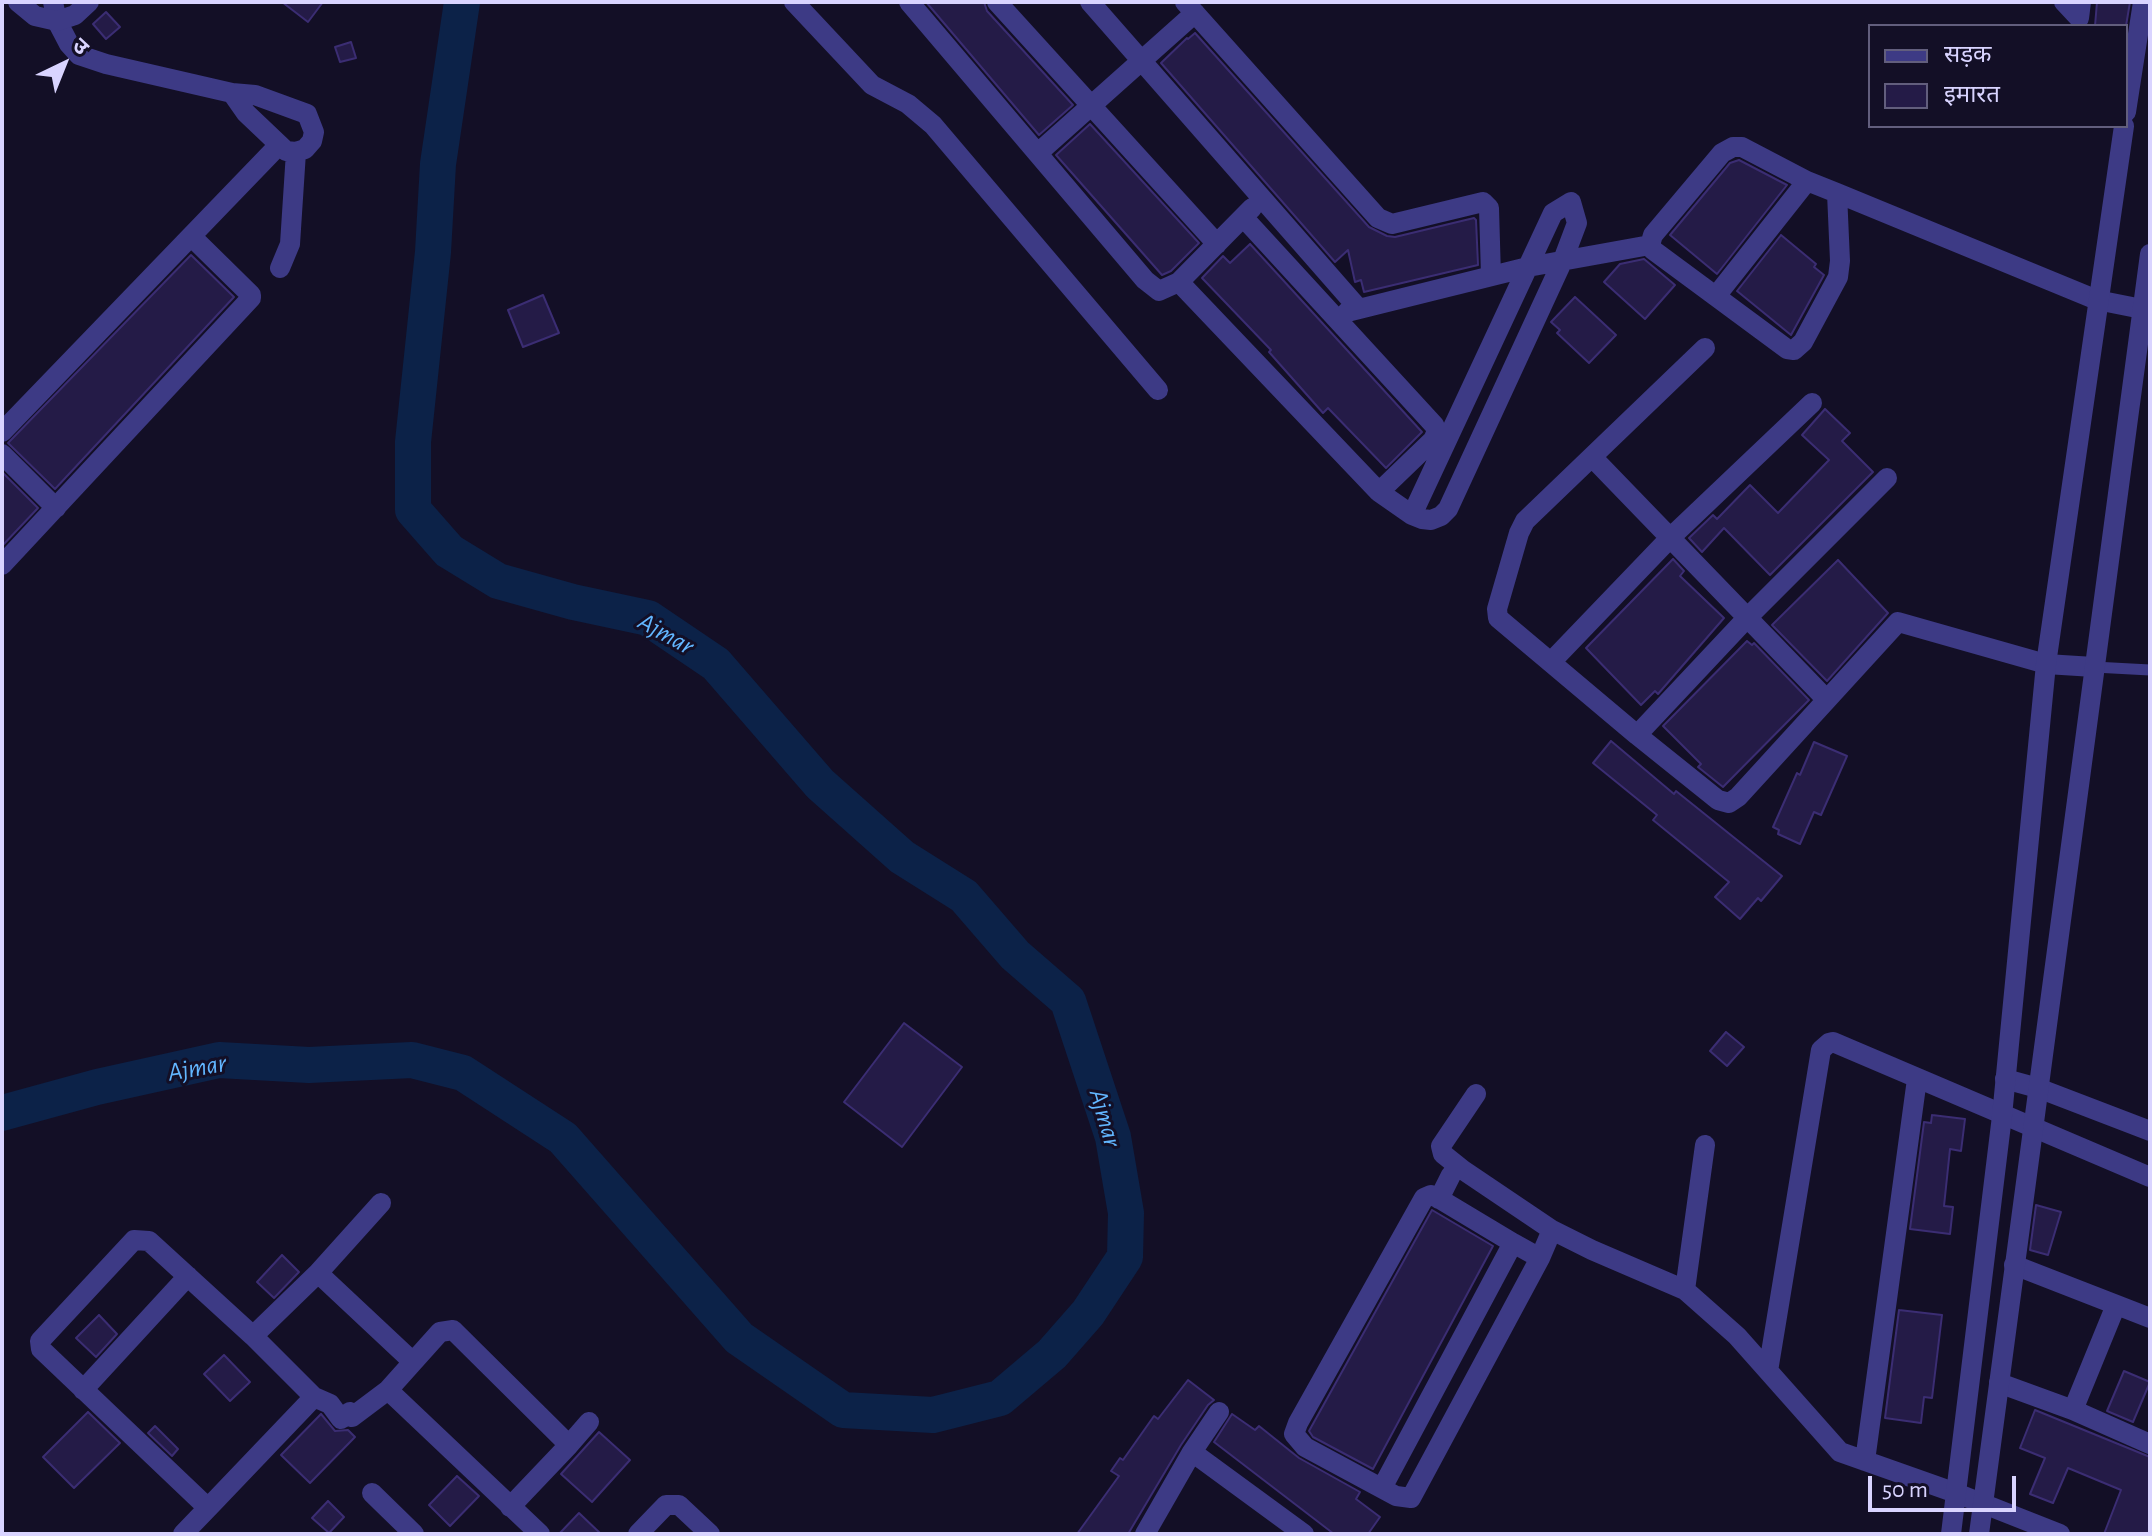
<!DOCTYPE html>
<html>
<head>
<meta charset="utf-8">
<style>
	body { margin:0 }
	#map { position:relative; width:2152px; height:1536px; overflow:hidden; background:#130f26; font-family:"Alegreya Sans","Noto Sans Devanagari",sans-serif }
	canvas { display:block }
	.frame { position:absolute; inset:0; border:4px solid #d9d4ff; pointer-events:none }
	.legend { position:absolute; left:1868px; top:24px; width:260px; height:104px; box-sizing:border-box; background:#130f26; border:2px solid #625e7d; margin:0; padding:10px 14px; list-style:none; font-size:24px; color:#d9d4ff }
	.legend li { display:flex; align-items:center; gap:16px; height:40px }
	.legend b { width:40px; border:2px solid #625e7d }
	.north { position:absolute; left:24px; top:24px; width:80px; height:80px; -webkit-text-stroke:6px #130f26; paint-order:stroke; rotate:43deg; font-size:22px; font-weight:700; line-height:32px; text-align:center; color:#d9d4ff }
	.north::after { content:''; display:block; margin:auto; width:28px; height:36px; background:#d9d4ff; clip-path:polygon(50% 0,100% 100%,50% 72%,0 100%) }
	.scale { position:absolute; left:1868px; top:1476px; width:148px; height:36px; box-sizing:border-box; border:4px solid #d9d4ff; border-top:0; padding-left:10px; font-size:24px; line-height:28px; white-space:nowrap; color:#d9d4ff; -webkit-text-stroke:6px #130f26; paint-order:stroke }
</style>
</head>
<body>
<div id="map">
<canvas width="2152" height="1536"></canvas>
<div class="frame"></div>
<ul class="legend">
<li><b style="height:10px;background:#3d3a85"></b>सड़क</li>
<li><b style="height:22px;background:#241b47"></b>इमारत</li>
</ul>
<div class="north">उ</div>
<div class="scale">50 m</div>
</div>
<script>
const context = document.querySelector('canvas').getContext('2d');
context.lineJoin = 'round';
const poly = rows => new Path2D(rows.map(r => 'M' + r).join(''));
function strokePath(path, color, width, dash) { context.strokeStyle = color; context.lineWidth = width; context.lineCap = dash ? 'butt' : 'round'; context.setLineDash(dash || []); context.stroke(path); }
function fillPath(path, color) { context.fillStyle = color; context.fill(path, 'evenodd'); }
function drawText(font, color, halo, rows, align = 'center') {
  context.font = font + ' "Alegreya Sans",sans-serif'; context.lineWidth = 6; context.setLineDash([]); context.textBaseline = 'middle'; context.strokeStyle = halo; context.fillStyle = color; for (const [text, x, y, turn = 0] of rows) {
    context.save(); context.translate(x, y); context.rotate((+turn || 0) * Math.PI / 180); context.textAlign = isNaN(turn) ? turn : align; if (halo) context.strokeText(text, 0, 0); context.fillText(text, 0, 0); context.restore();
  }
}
strokePath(poly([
	[2,1113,97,1087,219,1060,309,1065,412,1060,463,1073,563,1138,739,1338,843,1410,933,1415,1000,1398,1052,1354,1088,1313,1125,1257,1126,1213,1113,1137,1068,1001,1015,955,964,896,902,857,820,784,716,664,648,618,573,602,498,581,449,551,413,510,413,442,433,252,438,164,462,2]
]), '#0c2248', 36);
const building = poly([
	[282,2,323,2,308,22,282,2],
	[926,2,984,2,987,11,1073,105,1039,135,926,2],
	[2097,2,2130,2,2126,26,2095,26,2097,2],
	[106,12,120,27,106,39,93,24,106,12],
	[1195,33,1369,227,1387,236,1395,237,1474,218,1476,220,1478,265,1364,292,1361,280,1355,282,1348,250,1335,262,1161,63,1187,38,1188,39,1195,33],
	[351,42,356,58,340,62,335,47,351,42],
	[1090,124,1199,243,1171,271,1162,275,1056,155,1090,124],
	[1739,160,1787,185,1717,274,1670,235,1730,163,1739,160],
	[1781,235,1816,264,1814,267,1824,275,1791,335,1737,291,1781,235],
	[1250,244,1422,432,1386,468,1328,408,1323,413,1269,352,1271,350,1202,278,1223,256,1230,263,1250,244],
	[191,255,234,297,55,489,8,443,191,255],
	[1644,259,1675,285,1645,319,1604,282,1620,264,1644,259],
	[543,295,559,333,523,347,508,310,543,295],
	[1575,297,1616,335,1589,363,1557,333,1560,330,1551,322,1575,297],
	[1825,409,1850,433,1842,441,1873,472,1770,575,1724,528,1702,552,1689,538,1713,515,1717,519,1750,485,1778,513,1829,460,1802,435,1825,409],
	[2,472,38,508,2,546,2,472],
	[1673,559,1684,571,1680,576,1724,618,1658,694,1655,691,1641,705,1586,648,1673,559],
	[1838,560,1888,613,1827,681,1772,625,1838,560],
	[1747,641,1752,645,1754,643,1809,700,1723,787,1698,767,1701,764,1663,726,1747,641],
	[1611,741,1674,794,1676,791,1782,876,1761,901,1758,898,1740,919,1715,897,1729,882,1653,820,1657,815,1593,763,1611,741],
	[1814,742,1847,756,1821,815,1814,812,1800,844,1778,834,1779,830,1773,827,1797,773,1800,775,1814,742],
	[904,1023,962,1067,902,1147,844,1102,904,1023],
	[1726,1032,1744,1047,1727,1066,1710,1051,1726,1032],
	[1932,1115,1965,1119,1961,1151,1950,1149,1944,1206,1953,1207,1950,1234,1910,1229,1924,1122,1931,1123,1932,1115],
	[2036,1205,2061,1212,2048,1255,2030,1250,2036,1205],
	[1432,1210,1493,1246,1373,1469,1313,1437,1309,1431,1432,1210],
	[282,1255,299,1272,274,1298,257,1282,282,1255],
	[1899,1310,1942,1315,1932,1398,1924,1397,1921,1423,1885,1418,1899,1310],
	[99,1315,117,1334,96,1357,76,1338,99,1315],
	[224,1355,250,1382,230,1401,204,1374,224,1355],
	[2124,1371,2150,1382,2133,1422,2107,1411,2124,1371],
	[1188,1380,1214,1400,1208,1405,1181,1445,1128,1534,1077,1534,1119,1476,1111,1471,1120,1458,1123,1460,1154,1416,1158,1419,1188,1380],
	[2035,1410,2150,1457,2150,1534,2104,1534,2121,1490,2068,1468,2053,1503,2030,1494,2045,1458,2020,1448,2035,1410],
	[88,1412,120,1443,74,1488,43,1457,88,1412],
	[321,1414,335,1431,348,1430,355,1437,310,1483,281,1455,321,1414],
	[1232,1414,1255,1430,1259,1426,1299,1458,1360,1492,1356,1499,1380,1517,1368,1534,1334,1534,1214,1442,1232,1414],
	[155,1426,178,1449,172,1456,148,1433,155,1426],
	[599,1432,630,1460,592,1502,561,1474,599,1432],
	[457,1476,479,1496,450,1526,429,1505,457,1476],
	[328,1501,344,1517,329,1533,312,1518,328,1501],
	[579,1513,601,1534,559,1534,579,1513]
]);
fillPath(building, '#241b47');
strokePath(building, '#3b2d73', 2);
strokePath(poly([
	[2094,667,2150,670]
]), '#3d3a85', 11);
strokePath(poly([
	[53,2,57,21,69,44,79,55,106,64,232,93],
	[794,2,872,85,908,104,933,125,1158,390],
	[909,2,1145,280,1159,291,1179,282,1379,492,1433,440,1437,431,1434,425,1243,217],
	[997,2,1217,244],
	[1090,2,1359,309],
	[1185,2,1378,218,1392,224,1483,202,1489,208,1491,276],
	[2064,2,2079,18,2081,2],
	[232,93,255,95,307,114,314,132,312,141,305,149,296,152,286,151,246,113,232,93],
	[1038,153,1195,13],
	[1837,193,1840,261,1838,277,1803,342,1794,350,1787,349,1653,250,1650,245,1653,235,1722,153,1733,147,1742,147,1807,181,1837,193,2097,300,2142,309],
	[280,268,290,244,296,152],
	[1179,282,1252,208],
	[1716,296,1807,181],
	[1347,312,1528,267,1650,245],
	[1705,348,1525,521,1519,533,1497,609,1498,618,1637,735,1718,800,1729,803,1738,797,1898,622,2046,664,2094,667],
	[2,432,278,146],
	[2,454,56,508],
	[1593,458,1826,699],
	[1379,492,1412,515,1422,519,1431,520,1441,516,1448,509,1563,260,1577,223,1571,202,1553,213,1412,515],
	[2,565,251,298,251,295,191,236],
	[1551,662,1670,538,1812,403],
	[1637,735,1746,619,1887,478],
	[2005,1079,2038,1088,2150,1131],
	[1476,1094,1441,1146,1443,1154,1463,1170,1552,1230,1592,1250,1685,1290,1737,1336,1840,1452,1956,1493,2060,1534],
	[1439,1199,1451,1175],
	[381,1203,318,1273,413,1362],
	[1513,1243,1438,1198,1431,1195,1424,1198,1298,1423,1294,1434,1305,1447,1396,1496,1411,1498,1540,1258,1552,1230],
	[2014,1265,2150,1318],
	[1685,1290,1705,1145],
	[253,1336,314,1397],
	[1768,1371,1821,1050,1829,1043,1833,1042,2150,1177],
	[1999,1383,2073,1410,2150,1444],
	[83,1390,188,1276],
	[2073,1410,2116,1305],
	[1192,1452,1219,1412],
	[1865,1461,1917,1079],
	[1382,1488,1513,1243,1540,1258],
	[372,1493,414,1534],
	[510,1507,569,1445],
	[208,1508,314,1397,330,1404,341,1419,350,1412,352,1417,388,1390],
	[183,1534,208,1508,41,1349,40,1341,134,1240,149,1241,253,1336,318,1273],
	[540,1534,388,1390,440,1332,453,1330,569,1445,589,1422],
	[638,1534,666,1505,679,1505,710,1534],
	[1145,1534,1192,1452,1304,1534]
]), '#3d3a85', 20);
strokePath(poly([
	[18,2,35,16,57,21,75,15,89,2],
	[2126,112,2143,2],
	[1951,1534,2002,1116,2046,664,2124,126],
	[1979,1534,2150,254]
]), '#3d3a85', 20);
drawText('italic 26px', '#62b6ff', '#130f26', [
	["Ajmar",666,634,29],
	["Ajmar",197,1068,-10],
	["Ajmar",1105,1118,74]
]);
</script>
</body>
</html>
